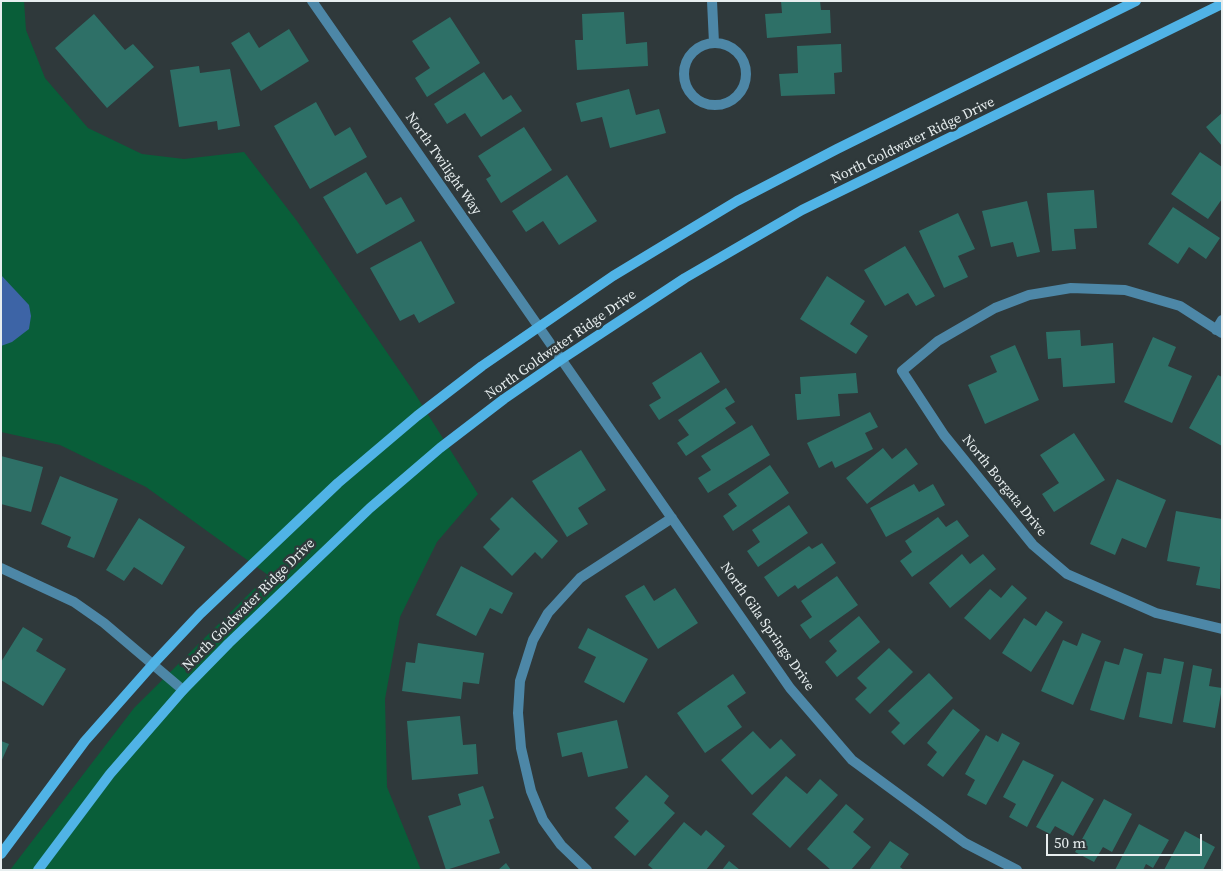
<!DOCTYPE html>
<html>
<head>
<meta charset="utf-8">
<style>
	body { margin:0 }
	#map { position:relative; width:1223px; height:871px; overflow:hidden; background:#2f393b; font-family:"Source Serif 4",serif }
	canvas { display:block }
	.frame { position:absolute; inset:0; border:2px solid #e7eeef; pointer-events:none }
	.scale { position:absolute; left:1046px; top:834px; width:156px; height:22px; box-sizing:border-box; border:2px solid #e7eeef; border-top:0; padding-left:6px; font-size:15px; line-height:18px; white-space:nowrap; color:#e7eeef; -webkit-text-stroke:4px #2f393b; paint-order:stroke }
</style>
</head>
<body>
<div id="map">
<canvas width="1223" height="871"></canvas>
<div class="frame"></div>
<div class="scale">50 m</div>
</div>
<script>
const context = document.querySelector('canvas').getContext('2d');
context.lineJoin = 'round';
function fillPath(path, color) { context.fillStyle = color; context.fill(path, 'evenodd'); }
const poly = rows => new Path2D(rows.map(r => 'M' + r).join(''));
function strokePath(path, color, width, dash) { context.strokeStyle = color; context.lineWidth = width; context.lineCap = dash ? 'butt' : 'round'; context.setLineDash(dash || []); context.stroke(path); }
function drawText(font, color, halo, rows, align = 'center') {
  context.font = font + ' "Source Serif 4",serif'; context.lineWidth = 5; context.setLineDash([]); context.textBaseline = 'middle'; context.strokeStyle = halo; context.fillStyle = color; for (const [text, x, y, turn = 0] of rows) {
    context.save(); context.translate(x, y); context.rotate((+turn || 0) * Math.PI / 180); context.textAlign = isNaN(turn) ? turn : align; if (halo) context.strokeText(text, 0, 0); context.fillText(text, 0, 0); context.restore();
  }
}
fillPath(poly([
	[1,1,24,1,26,30,45,78,88,128,142,154,184,159,244,152,297,221,412,389,478,494,437,542,400,617,385,699,387,787,421,870,10,870,134,708,268,575,146,487,60,445,1,432]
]), '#095e39');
fillPath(poly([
	[1,275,29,305,31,316,29,329,12,342,1,346]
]), '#3d64a6');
fillPath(poly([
	[781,1,820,1,821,10,830,10,831,33,767,38,765,14,782,13],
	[624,12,626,44,647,42,648,66,577,70,575,40,583,40,582,14],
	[94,14,125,50,133,44,154,67,107,108,55,48],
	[450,17,480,63,427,97,415,78,430,68,412,41],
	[289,29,309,61,261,91,231,43,249,32,259,48],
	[841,44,842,72,834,73,835,94,781,96,779,74,798,73,797,46],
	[199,66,200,73,230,69,240,126,218,130,217,121,179,127,170,70],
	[484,72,503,100,511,95,522,111,481,137,465,113,447,124,434,104],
	[629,89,636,115,659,109,666,133,610,148,602,117,581,122,576,103],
	[316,102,335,136,350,127,367,157,310,189,274,126],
	[1222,113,1222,146,1206,127],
	[524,127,552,170,501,203,486,179,491,176,478,156],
	[1200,152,1222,167,1222,199,1208,219,1171,194],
	[366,172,386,205,401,197,415,221,357,254,323,197],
	[567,175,597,221,559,245,543,221,526,232,512,211],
	[1094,190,1097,228,1074,229,1076,249,1052,251,1047,193],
	[1027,201,1040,252,1017,257,1013,242,991,247,982,211],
	[1173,207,1220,238,1206,259,1189,247,1178,264,1148,244],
	[958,213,975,249,958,256,968,277,944,288,919,231],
	[421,241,455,303,419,323,414,314,400,321,370,268],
	[905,246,935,296,916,306,908,293,885,306,864,270],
	[827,276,865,301,850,324,868,336,856,354,800,319],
	[1080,330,1081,346,1113,343,1115,383,1063,387,1061,358,1048,359,1046,332],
	[1153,337,1176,347,1168,366,1192,376,1172,423,1124,402],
	[1015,345,1039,400,985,424,968,385,997,372,990,356],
	[701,352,720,382,659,420,649,405,661,398,652,383],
	[856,373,858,393,838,394,840,416,797,420,795,394,801,394,800,377],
	[1218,375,1222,377,1222,446,1189,428],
	[726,388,735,402,725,408,736,423,686,456,677,443,689,435,678,420],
	[870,412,878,427,865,433,873,449,835,468,832,461,819,468,807,443],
	[752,425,770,455,708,493,698,478,711,470,701,456],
	[1074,433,1105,480,1054,512,1042,494,1059,483,1040,455],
	[883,448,892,459,906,448,918,464,867,504,846,478],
	[581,450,606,490,578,508,588,524,567,537,532,481],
	[1,456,43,467,31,512,1,504],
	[770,465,789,493,733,531,723,516,737,506,728,494],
	[60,476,118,499,94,558,67,547,71,537,41,524],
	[1117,479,1166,500,1146,548,1122,538,1115,555,1090,544],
	[914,484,919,492,933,484,945,505,886,537,870,508],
	[512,497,558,541,542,559,535,552,512,576,483,547,500,529,490,519],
	[789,505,808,533,758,567,747,551,760,542,752,530],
	[1176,511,1222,519,1220,589,1196,585,1200,567,1167,561],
	[938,517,946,527,957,520,969,536,912,577,900,561,912,552,905,541],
	[139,518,185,547,162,585,134,567,124,581,106,570],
	[822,543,836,563,798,589,795,585,778,597,764,577,809,546,812,549],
	[962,554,970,564,983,554,996,569,950,608,929,583],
	[461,566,513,593,502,614,490,608,476,636,436,615],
	[837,576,858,605,810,639,800,625,812,617,801,601],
	[644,585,654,601,675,588,698,623,658,649,625,596],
	[1012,585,1027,598,990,640,964,618,990,589,1001,598],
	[1046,611,1063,622,1031,672,1002,653,1024,618,1036,626],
	[859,616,880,642,837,677,825,662,837,651,829,641],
	[23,627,43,639,36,651,66,669,43,706,1,680,1,662],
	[588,628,648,659,624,703,584,682,596,657,578,648],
	[1082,633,1101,641,1073,705,1041,691,1063,640,1077,646],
	[418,643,484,653,479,684,463,682,461,699,402,691,406,662,415,663],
	[889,648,913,672,870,714,855,699,867,688,857,678],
	[1124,648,1143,654,1124,720,1090,710,1105,661,1119,665],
	[1164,658,1184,662,1172,724,1139,717,1147,672,1161,674],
	[1193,665,1212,669,1209,686,1222,688,1215,728,1183,722],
	[929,673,953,698,904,745,891,732,900,723,888,711],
	[733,674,746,693,727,706,742,727,705,753,677,713],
	[953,709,980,730,943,777,927,765,937,752,927,743],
	[460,716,463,745,476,744,478,774,412,780,407,721],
	[617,720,628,768,588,777,582,752,562,757,557,733],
	[753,731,770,749,781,739,796,755,752,795,721,760],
	[1002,733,1020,743,986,805,967,795,975,780,965,774,986,735,998,742],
	[1,741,9,744,1,762],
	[1023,760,1054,775,1027,827,1009,817,1016,804,1003,797],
	[646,775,669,796,664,803,675,813,635,856,614,837,629,821,615,808],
	[786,776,807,794,820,779,838,795,790,848,752,814],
	[1062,781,1094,799,1073,836,1055,826,1050,834,1036,827],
	[483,786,494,818,489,820,500,853,446,870,428,816,461,805,458,794],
	[1104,799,1132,814,1112,852,1103,847,1094,862,1075,852],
	[846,804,864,819,853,832,871,847,851,870,831,870,807,849],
	[684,822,701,836,706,830,725,846,706,870,654,870,648,865],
	[1139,824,1169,840,1153,868,1146,864,1143,870,1115,870],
	[1185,831,1215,847,1203,870,1164,870],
	[890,841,909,854,900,867,904,870,869,870],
	[729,861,740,870,722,870],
	[506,863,511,870,498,870]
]), '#2e7067');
strokePath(poly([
	[312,1,790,688,852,760,965,843,1017,870],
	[712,1,714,43],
	'684 74a31 31 0 1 1 62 0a31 31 0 1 1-62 0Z',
	[1216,330,1222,320],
	[1222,333,1180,306,1125,290,1071,288,1029,295,995,308,938,341,902,371,944,435,1033,545,1067,574,1156,613,1222,629],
	[1,568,74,602,104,623,183,690],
	[587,870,561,845,543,820,531,791,521,748,518,713,520,681,533,640,548,613,580,578,672,518]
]), '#4d87a7', 10);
strokePath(poly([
	[1,854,85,741,154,663,200,614,338,483,417,416,482,366,613,276,737,201,837,149,1136,1],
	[38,870,110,774,183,690,229,643,370,508,440,448,504,399,562,359,685,278,802,210,1222,4]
]), '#50b3e6', 10);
drawText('14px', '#e7eeef', '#2f393b', [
	["North Goldwater Ridge Drive",913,141,-26],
	["North Twilight Way",443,164,55],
	["North Goldwater Ridge Drive",561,345,-35],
	["North Borgata Drive",1004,486,51],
	["North Goldwater Ridge Drive",249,605,-45],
	["North Gila Springs Drive",767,627,55]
]);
</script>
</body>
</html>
